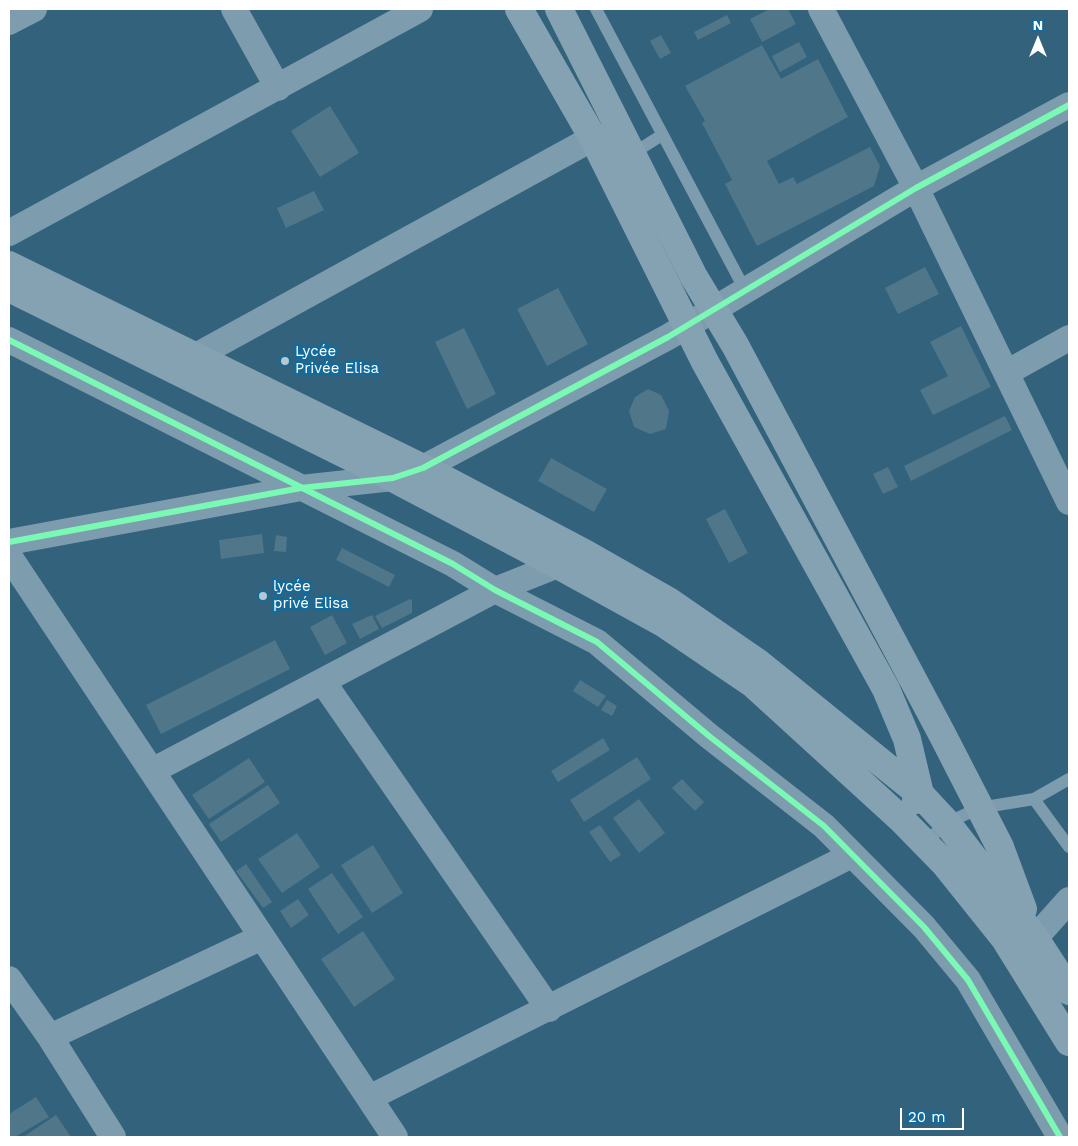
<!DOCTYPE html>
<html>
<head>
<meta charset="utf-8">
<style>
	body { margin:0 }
	#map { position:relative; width:1078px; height:1146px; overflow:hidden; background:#32627c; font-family:"Work Sans",sans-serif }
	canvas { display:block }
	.frame { position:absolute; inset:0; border:10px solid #fff; pointer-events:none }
	.north { position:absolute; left:1013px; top:15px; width:50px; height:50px; -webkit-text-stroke:4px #136b9b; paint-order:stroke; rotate:0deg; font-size:14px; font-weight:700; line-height:20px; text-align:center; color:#fff }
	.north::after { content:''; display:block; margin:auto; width:18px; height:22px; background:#fff; clip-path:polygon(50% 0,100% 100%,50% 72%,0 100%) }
	.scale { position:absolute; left:900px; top:1108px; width:64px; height:22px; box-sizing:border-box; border:2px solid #fff; border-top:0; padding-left:6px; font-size:15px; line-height:18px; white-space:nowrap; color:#fff; -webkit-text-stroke:4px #136b9b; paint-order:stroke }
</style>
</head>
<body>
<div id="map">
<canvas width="1078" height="1146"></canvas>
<div class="frame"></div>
<div class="north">N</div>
<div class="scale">20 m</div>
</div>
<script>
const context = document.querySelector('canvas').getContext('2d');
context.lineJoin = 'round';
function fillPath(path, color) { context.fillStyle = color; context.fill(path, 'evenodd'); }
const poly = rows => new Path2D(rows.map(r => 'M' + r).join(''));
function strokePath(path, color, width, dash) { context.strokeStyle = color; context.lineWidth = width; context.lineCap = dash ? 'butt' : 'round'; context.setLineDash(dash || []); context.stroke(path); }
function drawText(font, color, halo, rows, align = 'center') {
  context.font = font + ' "Work Sans",sans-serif'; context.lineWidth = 5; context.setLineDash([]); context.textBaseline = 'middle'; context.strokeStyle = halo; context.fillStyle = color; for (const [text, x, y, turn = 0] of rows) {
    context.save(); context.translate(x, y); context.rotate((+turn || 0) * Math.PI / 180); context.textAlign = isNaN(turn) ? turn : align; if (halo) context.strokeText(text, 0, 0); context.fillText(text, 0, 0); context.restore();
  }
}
fillPath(poly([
	[770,9,788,9,796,24,762,42,750,19],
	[727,15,731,23,698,40,694,32],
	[661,35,671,53,660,59,650,41],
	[799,42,807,57,780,72,772,56],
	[762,45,781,79,818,59,848,117,767,161,779,184,793,177,797,184,870,147,880,166,874,186,757,246,725,184,732,180,702,123,705,121,685,86],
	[330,106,359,153,320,177,291,131],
	[314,191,324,210,286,228,277,208],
	[925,267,939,294,898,314,885,288],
	[558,288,588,344,547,366,517,309],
	[961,326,991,387,933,415,920,390,948,376,930,342],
	[464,328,496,394,467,409,435,342],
	[648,389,661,395,669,411,666,429,650,434,634,427,629,411,635,397],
	[1005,416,1012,430,911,481,904,466],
	[551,458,607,489,594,512,538,481],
	[888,467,898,487,883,494,873,474],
	[725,509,748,553,729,563,706,519],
	[262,534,264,553,221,559,219,540],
	[276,535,287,537,286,552,274,551],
	[342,548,395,575,389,587,336,560],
	[410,599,412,600,412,613,382,628,375,616],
	[332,615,347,643,325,655,310,627],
	[372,615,379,629,360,639,352,624],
	[275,640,290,669,161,734,146,705],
	[580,680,606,696,598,707,573,691],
	[607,700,617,706,612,716,601,710],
	[603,738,610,750,558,782,551,771],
	[637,757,651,779,584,822,570,800],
	[249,758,265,782,209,819,192,795],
	[682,779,704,802,695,811,672,788],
	[268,785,280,803,221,842,209,824],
	[639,799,665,833,639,853,613,818],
	[600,825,621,855,610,862,589,832],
	[297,833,320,867,282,893,258,859],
	[373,845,403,893,372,913,341,865],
	[246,864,272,902,263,908,236,871],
	[332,873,363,917,338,934,308,889],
	[298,899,309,915,291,928,280,911],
	[363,931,395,979,354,1007,321,959],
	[36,1097,49,1117,15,1137,9,1137,9,1114],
	[56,1115,71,1137,23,1137]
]), '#50768a');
strokePath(poly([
	[596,9,745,290],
	[632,154,662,135],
	[1034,799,1069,847],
	[925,842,947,823,979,808,1034,799,1069,779]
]), '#7d9dae', 12);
strokePath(poly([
	[234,9,278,88],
	[821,9,916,188,1069,502],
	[9,22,34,9],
	[9,233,420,9],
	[9,340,453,564,495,590,597,642,709,736,824,826,924,927,968,980,1060,1137],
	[196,356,593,138],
	[1006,373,1069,338],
	[9,542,301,488,393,478,423,468,668,337,916,188,1069,105],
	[9,556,395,1137],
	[323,682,549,1009],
	[152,771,495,590,558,565],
	[1035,938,1069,900],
	[9,979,50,1037,113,1137],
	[50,1037,262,937],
	[369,1098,852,855]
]), '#7d9dae', 26);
strokePath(poly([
	[519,9,593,138,705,362,886,689,907,739,920,794,916,800],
	[559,9,694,277,735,345,942,734,1000,847,1023,909],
	[9,265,423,468,586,554,670,602,757,662,920,794,947,823,1035,938,1069,991],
	[9,288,393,478,558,565,663,623,753,684,902,820,945,864,1005,939,1069,1042]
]), '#84a2b2', 28);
strokePath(poly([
	[9,340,453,564,495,590,597,642,709,736,824,826,924,927,968,980,1060,1137],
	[9,542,301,488,393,478,423,468,668,337,916,188,1069,105]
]), '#7af9b4', 6);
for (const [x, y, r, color] of [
	[285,361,5,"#b7c8d1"],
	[263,596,5,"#b7c8d1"]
]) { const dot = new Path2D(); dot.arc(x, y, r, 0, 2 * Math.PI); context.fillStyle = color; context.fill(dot); strokePath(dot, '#136b9b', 2); }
drawText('15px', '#fff', '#136b9b', [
	["Lycée",295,352],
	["Privée Elisa",295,369],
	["lycée",273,587],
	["privé Elisa",273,604]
], 'left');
</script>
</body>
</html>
